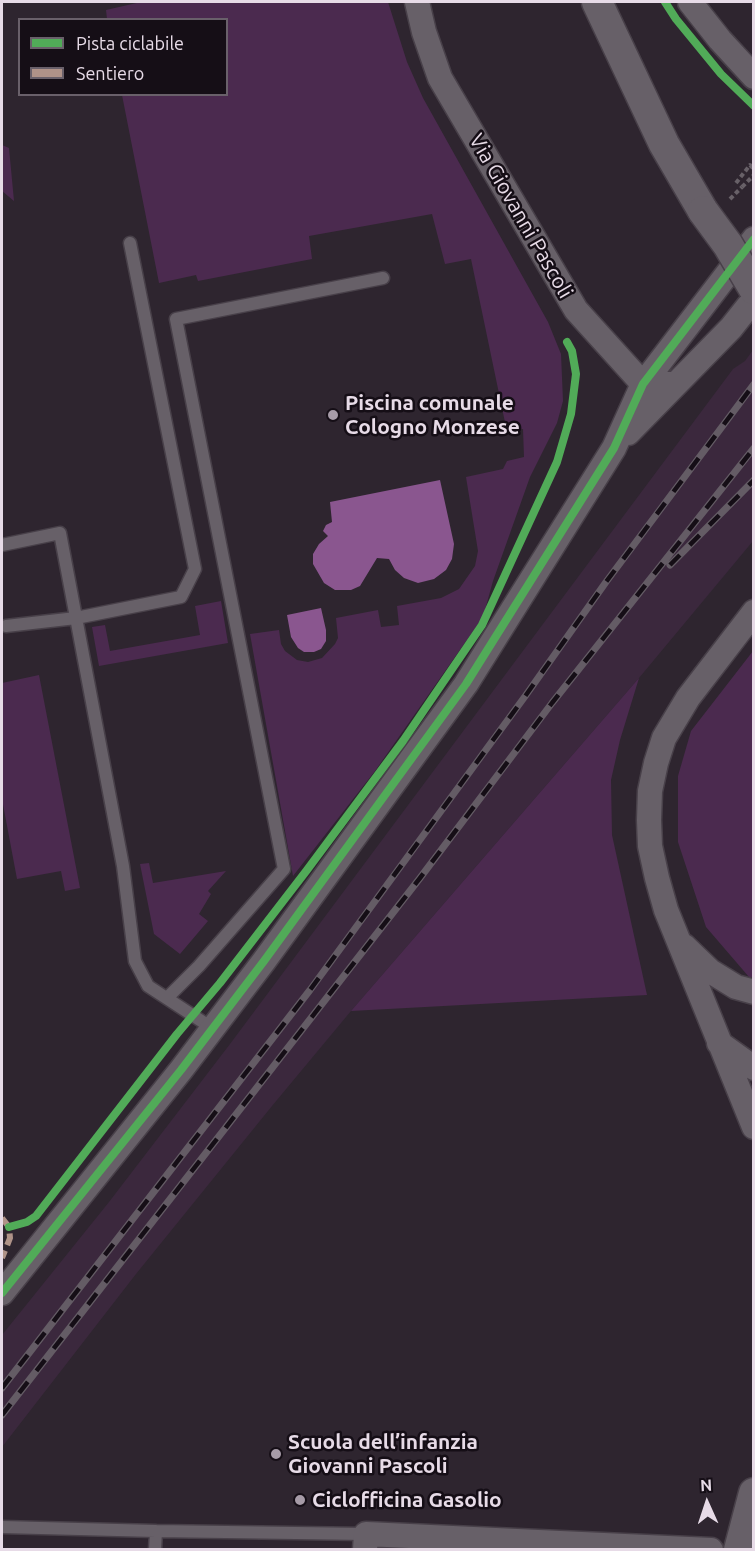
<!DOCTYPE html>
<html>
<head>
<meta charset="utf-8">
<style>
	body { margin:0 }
	#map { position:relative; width:755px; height:1551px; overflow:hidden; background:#2e252f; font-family:Ubuntu,sans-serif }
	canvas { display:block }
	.frame { position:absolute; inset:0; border:3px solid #e7dbe7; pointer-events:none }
	.legend { position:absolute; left:18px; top:18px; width:210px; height:78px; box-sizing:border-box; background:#150e16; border:2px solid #69606a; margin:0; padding:8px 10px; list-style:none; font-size:18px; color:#e7dbe7 }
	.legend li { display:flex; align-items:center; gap:12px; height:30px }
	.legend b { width:30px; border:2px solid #69606a }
	.north { position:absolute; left:677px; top:1473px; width:60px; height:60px; -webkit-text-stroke:4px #150e16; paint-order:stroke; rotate:357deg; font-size:16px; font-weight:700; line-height:24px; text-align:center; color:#e7dbe7 }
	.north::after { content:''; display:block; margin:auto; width:21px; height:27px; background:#e7dbe7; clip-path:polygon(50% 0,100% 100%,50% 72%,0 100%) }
</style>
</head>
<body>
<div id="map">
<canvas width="755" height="1551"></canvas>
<div class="frame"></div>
<ul class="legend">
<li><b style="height:8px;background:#51ab58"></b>Pista ciclabile</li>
<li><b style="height:8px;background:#af9288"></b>Sentiero</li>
</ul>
<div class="north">N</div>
</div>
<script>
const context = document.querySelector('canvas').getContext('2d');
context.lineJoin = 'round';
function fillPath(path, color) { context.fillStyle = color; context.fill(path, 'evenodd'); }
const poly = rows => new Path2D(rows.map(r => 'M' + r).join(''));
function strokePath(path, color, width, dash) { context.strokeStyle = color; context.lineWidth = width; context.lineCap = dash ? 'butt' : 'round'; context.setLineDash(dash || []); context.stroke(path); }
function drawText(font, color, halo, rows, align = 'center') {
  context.font = font + ' Ubuntu,sans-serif'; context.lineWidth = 5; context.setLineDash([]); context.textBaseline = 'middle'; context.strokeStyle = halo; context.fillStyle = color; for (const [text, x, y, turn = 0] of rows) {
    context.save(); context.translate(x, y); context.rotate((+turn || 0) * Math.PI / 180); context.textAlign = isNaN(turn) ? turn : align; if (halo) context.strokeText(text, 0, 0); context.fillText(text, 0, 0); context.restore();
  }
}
fillPath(poly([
	[753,350,753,541,639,678,351,1011,272,1106,136,1274,2,1447,2,1335,109,1202,230,1044,733,369,745,361]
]), '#3b283d');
fillPath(poly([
	[141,2,388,2,407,62,423,98,548,322,561,354,563,401,557,423,530,477,493,581,483,617,375,771,293,876,250,634,279,630,281,644,285,651,297,660,308,662,322,658,335,644,338,638,336,618,378,610,381,627,399,625,397,606,441,598,459,589,475,566,478,551,466,477,503,469,507,461,524,457,523,429,507,432,471,259,445,264,432,214,309,236,312,259,198,281,196,275,159,283,122,95,226,94,226,20,107,19,106,10],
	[2,145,9,148,14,201,2,191],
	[221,601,228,643,99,666,92,627,105,625,110,651,200,635,195,606],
	[753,651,753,977,749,977,706,927,678,842,678,776,691,731],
	[39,675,80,888,65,891,61,871,17,879,2,799,2,683],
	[639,678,620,740,611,780,612,835,647,995,351,1011],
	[149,863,153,883,226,871,208,891,211,894,199,914,208,921,180,954,154,934,140,864]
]), '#4b2a4f');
fillPath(poly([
	[440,480,454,544,452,559,446,570,434,579,418,583,404,578,395,570,389,559,377,558,360,586,351,590,335,590,324,583,313,564,313,554,319,544,328,536,323,531,326,525,332,522,330,502],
	[321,608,326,630,326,641,321,649,314,652,304,652,298,648,291,637,287,615]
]), '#8a568f');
const service = poly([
	[2,545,60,533,123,866,135,961,148,986,212,1028],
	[6,626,76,618,181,597,195,569,130,243],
	[167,998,199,966,284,869,176,319,383,278],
	[2,1527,156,1531],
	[155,1550,156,1531,366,1534]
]);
const minor = poly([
	[417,2,424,32,440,78,576,310,643,384,675,384],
	[690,2,720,40,754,77],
	[628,433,731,328,754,299],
	[754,612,688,698,664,738,656,763,650,791,649,820,650,846,657,878,666,910,754,1127],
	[684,946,710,971,736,987,754,992],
	[719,1043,754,1068],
	[2,1293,181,1070,264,961,466,684,614,448,643,384,754,239],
	[365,1550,366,1534,711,1550]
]);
const tertiary = poly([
	[597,2,664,144,703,211],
	[739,1550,754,1493]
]);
strokePath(service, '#484049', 15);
strokePath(minor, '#484049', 27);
strokePath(tertiary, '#484049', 33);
strokePath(poly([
	[736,183,750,165,754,169],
	[742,187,754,175]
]), '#686168', 4, [4.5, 3]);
strokePath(service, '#676068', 12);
strokePath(minor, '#676068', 24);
strokePath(tertiary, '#676068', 30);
const rail = poly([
	[670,565,754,480],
	[2,1388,310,990,526,695,606,582,754,384],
	[2,1415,420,878,552,703,754,448]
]);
strokePath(rail, '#645c65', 7);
strokePath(rail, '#150e16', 4.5, [14]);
const tertiaryBridge = poly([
	[703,211,728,245,754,289]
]);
strokePath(tertiaryBridge, '#484049', 33, []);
strokePath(poly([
	[730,199,742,187]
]), '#686168', 4, [4.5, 3]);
strokePath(tertiaryBridge, '#676068', 30);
strokePath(poly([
	[2,1218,9,1227,10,1238,2,1258]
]), '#af9288', 6, [12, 6]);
strokePath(poly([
	[665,2,676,19,721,74,754,106],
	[9,1227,27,1222,36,1216,177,1034,220,983,307,870,403,741,482,625,557,462,571,414,576,374,572,351,567,342],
	[2,1293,181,1070,264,961,466,684,614,448,643,384,754,239]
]), '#51ab58', 8);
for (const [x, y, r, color] of [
	[333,415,6,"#a69ba7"],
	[276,1454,6,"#a69ba7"],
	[300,1500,6,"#a69ba7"]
]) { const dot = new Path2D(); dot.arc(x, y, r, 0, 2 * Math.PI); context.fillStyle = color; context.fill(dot); strokePath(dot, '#150e16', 2); }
drawText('21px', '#e7dbe7', '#150e16', [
	["Via Giovanni Pascoli",521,216,60]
]);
drawText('bold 21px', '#e7dbe7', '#150e16', [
	["Piscina comunale",345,403],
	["Cologno Monzese",345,427],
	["Scuola dell’infanzia",288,1442],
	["Giovanni Pascoli",288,1466],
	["Ciclofficina Gasolio",312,1500]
], 'left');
</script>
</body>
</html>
